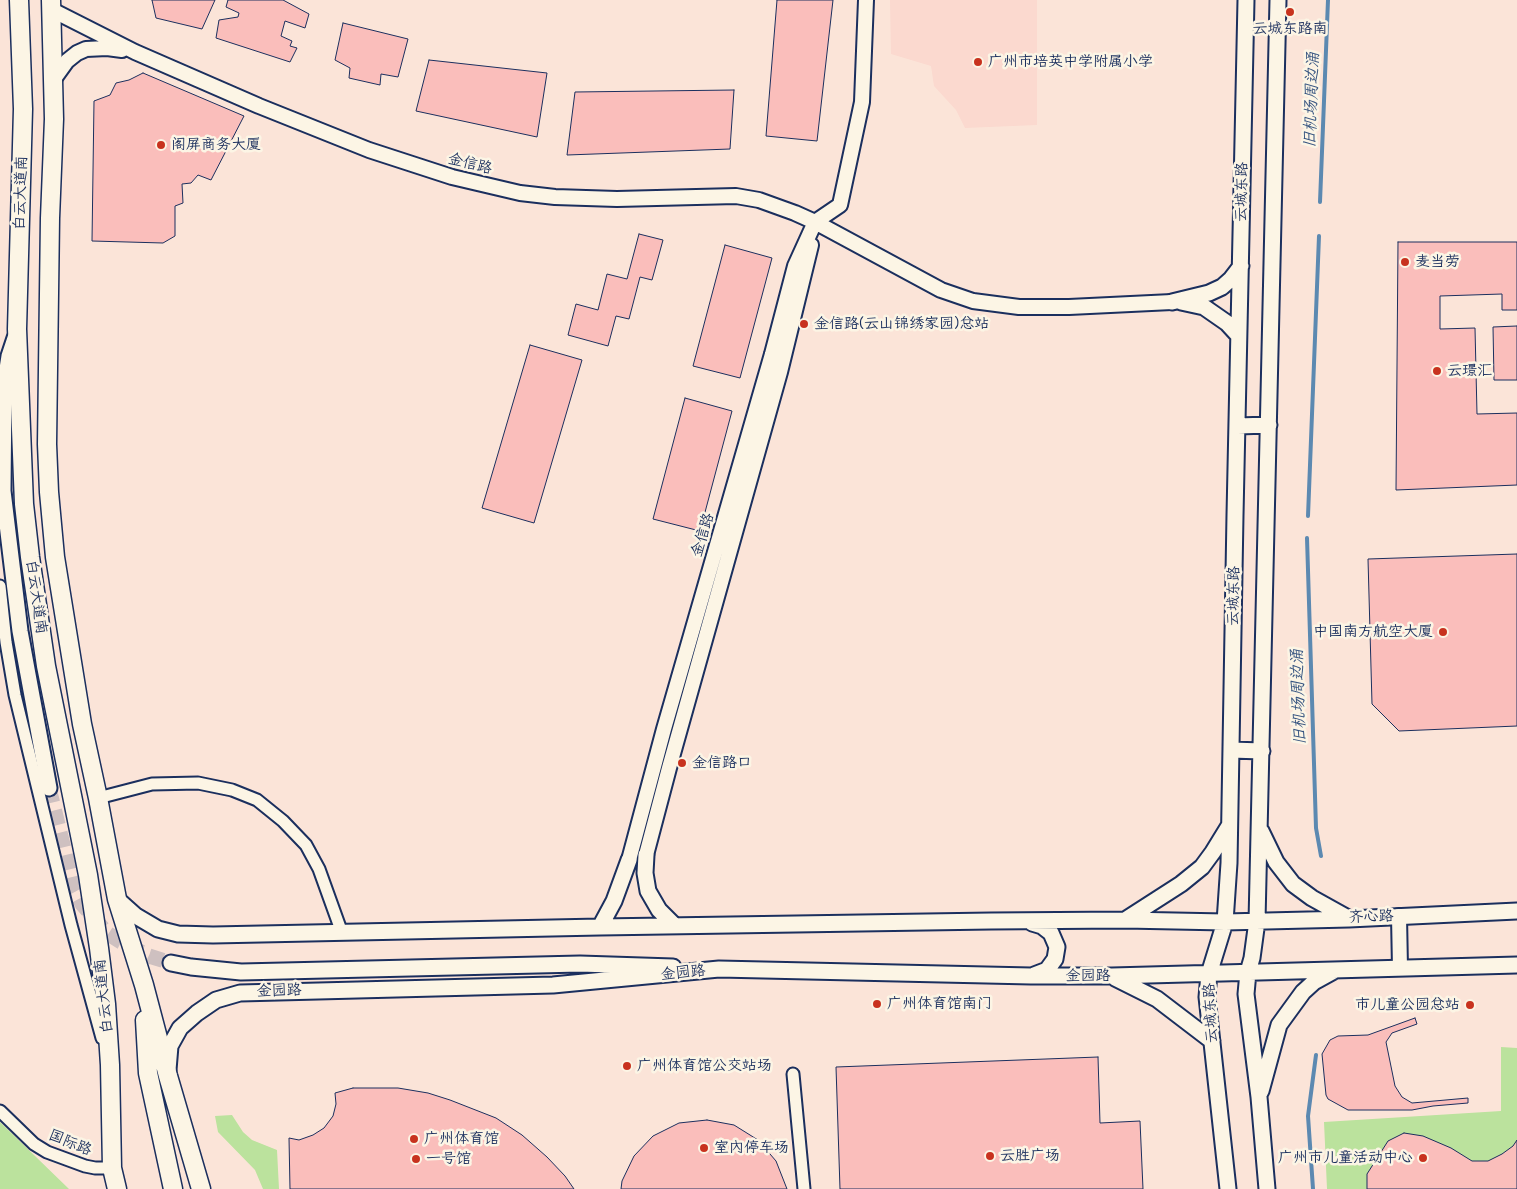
<!DOCTYPE html>
<html>
<head>
<meta charset="utf-8">
<style>
	body { margin:0 }
	canvas { display:block; background:#fbe4d8 }
</style>
</head>
<body>
<canvas width="1517" height="1189"></canvas>
<script>
const context = document.querySelector('canvas').getContext('2d');
context.lineJoin = 'round';
function fillPath(path, color) { context.fillStyle = color; context.fill(path, 'evenodd'); }
const poly = rows => new Path2D(rows.map(r => 'M' + r).join(''));
function strokePath(path, color, width, dash) { context.strokeStyle = color; context.lineWidth = width; context.lineCap = dash ? 'butt' : 'round'; context.setLineDash(dash || []); context.stroke(path); }
function drawText(font, color, halo, rows, align = 'center') {
  context.font = font + ' "Patrick Hand","LXGW WenKai TC",sans-serif'; context.lineWidth = 5; context.setLineDash([]); context.textBaseline = 'middle'; context.strokeStyle = halo; context.fillStyle = color; for (const [text, x, y, turn = 0] of rows) {
    context.save(); context.translate(x, y); context.rotate((+turn || 0) * Math.PI / 180); context.textAlign = isNaN(turn) ? turn : align; if (halo) context.strokeText(text, 0, 0); context.fillText(text, 0, 0); context.restore();
  }
}
fillPath(poly([
	[890,0,1037,0,1037,125,965,128,956,110,934,86,931,66,891,54]
]), '#fbd9cf');
fillPath(poly([
	[1501,1047,1517,1048,1517,1189,1327,1189,1324,1122,1501,1111],
	[232,1115,243,1132,252,1140,277,1150,279,1189,263,1189,255,1170,218,1132,215,1116],
	[0,1122,69,1189,0,1189]
]), '#bbe29d');
strokePath(poly([
	[1320,202,1328,0],
	[1308,516,1319,236],
	[1307,538,1316,828,1321,856],
	[1313,1189,1308,1116,1316,1055]
]), '#5c89b1', 4);
const building = poly([
	[152,0,215,0,202,29,156,18,152,0],
	[228,0,283,0,309,14,305,28,285,21,281,36,292,41,290,46,297,48,290,62,216,38,219,20,238,17,239,13,226,7,228,0],
	[777,0,833,0,817,141,766,136,777,0],
	[343,23,408,39,398,77,381,74,380,85,349,78,350,68,335,60,343,23],
	[429,60,547,73,537,137,416,111,429,60],
	[143,73,244,116,211,180,198,175,191,183,182,184,183,203,175,206,175,236,163,243,92,241,94,101,110,95,116,83,129,80,143,73],
	[734,90,730,149,567,155,575,92,734,90],
	[639,234,663,240,652,280,640,277,629,319,616,316,608,346,568,335,576,304,598,310,607,274,627,279,639,234],
	[1398,242,1517,242,1517,310,1502,310,1502,294,1440,296,1440,329,1475,328,1477,414,1517,413,1517,485,1396,490,1398,242],
	[725,245,772,258,740,378,693,366,725,245],
	[1517,326,1517,380,1494,380,1493,327,1517,326],
	[530,345,582,360,534,523,482,508,530,345],
	[685,398,732,411,700,531,653,519,685,398],
	[1517,554,1517,726,1399,731,1372,704,1368,559,1517,554],
	[1415,1018,1417,1024,1392,1033,1386,1042,1395,1086,1402,1097,1412,1103,1468,1098,1468,1103,1433,1106,1412,1110,1348,1110,1328,1099,1326,1095,1322,1054,1330,1040,1338,1036,1368,1035,1415,1018],
	[1098,1057,1100,1123,1140,1121,1143,1189,840,1189,836,1067,1098,1057],
	[353,1088,398,1088,428,1093,450,1100,496,1118,522,1135,547,1157,565,1176,574,1189,290,1189,289,1138,299,1140,313,1135,324,1128,333,1116,336,1104,335,1093,353,1088],
	[707,1120,734,1125,758,1140,776,1161,787,1189,621,1189,622,1181,634,1156,653,1136,679,1123,707,1120],
	[1404,1133,1423,1136,1451,1148,1472,1161,1488,1161,1502,1154,1513,1146,1517,1140,1517,1189,1367,1189,1367,1174,1388,1141,1404,1133]
]);
fillPath(building, '#fabebb');
strokePath(building, '#1b2f5e', 1);
strokePath(poly([
	[49,788,74,889,82,904,107,933,121,942,149,956,171,963]
]), '#cec0c0', 15, [15, 8]);
const minor = poly([
	[0,586,6,642,15,695,71,925,102,1038],
	[98,798,152,784,198,783,232,790,257,800,283,821,306,845,319,869,342,933],
	[793,1074,804,1189],
	[0,1111,34,1144,47,1152,85,1166,95,1168,112,1168]
]);
const tertiary = poly([
	[52,10,135,52,259,106,369,150,452,177,520,193,555,197,617,199,736,196,759,200,795,213,815,222,941,290,973,301,1019,307,1069,307,1172,302],
	[54,79,67,61,77,53,86,49,107,48,122,50],
	[815,222,840,205,862,102,866,0],
	[646,855,669,768,780,372,811,245],
	[629,860,664,729,772,354,795,266,815,222],
	[1399,916,1400,968]
]);
const secondary = poly([
	[1172,302,1209,293,1222,287,1231,279,1241,266],
	[1181,302,1204,307,1227,323,1238,335],
	[15,338,9,356,4,389,3,491,20,631,49,788],
	[1238,426,1269,425],
	[1231,750,1262,751],
	[1261,831,1276,862,1293,884,1312,898,1348,918],
	[646,855,645,873,648,891,659,910,674,925],
	[117,899,136,916,158,929,178,934,213,935,600,927,991,921,1125,920,1225,922,1349,919,1517,911],
	[1125,920,1181,884,1202,867,1213,852,1229,826],
	[1032,923,1042,926,1051,933,1057,947,1055,959,1047,970,1034,975],
	[600,927,614,901,629,860],
	[171,963,191,967,241,972,580,964,673,967],
	[1115,978,1157,999,1212,1041],
	[168,1070,170,1046,180,1028,197,1013,216,1000,240,993,553,985,719,969,1031,976,1112,976,1517,965],
	[1261,1091,1279,1025,1303,992,1314,982,1334,971],
	[1228,1189,1207,997,1209,974,1225,922,1229,863,1235,515,1246,0],
	[1267,1189,1259,1097,1246,994,1248,972,1252,958,1257,921,1278,0]
]);
const trunk = poly([
	[19,0,23,109,17,329,24,504,30,557,46,666,88,875,99,948,106,1004,110,1065,112,1168,117,1189],
	[51,0,54,119,50,218,47,444,49,492,55,557,82,724,98,798,117,899,144,985,168,1076,201,1189],
	[145,1020,148,1073,173,1189]
]);
strokePath(minor, '#1b2f5e', 15);
strokePath(tertiary, '#1b2f5e', 18);
strokePath(secondary, '#1b2f5e', 19);
strokePath(trunk, '#1b2f5e', 21);
strokePath(minor, '#fcf5e5', 11);
strokePath(tertiary, '#fcf5e5', 14);
strokePath(secondary, '#fcf5e5', 15);
strokePath(trunk, '#fcf5e5', 18);
for (const [x, y, r, color] of [
	[1290,12,5,"#c8321e"],
	[978,62,5,"#c8321e"],
	[161,145,5,"#c8321e"],
	[1405,262,5,"#c8321e"],
	[804,324,5,"#c8321e"],
	[1437,371,5,"#c8321e"],
	[1443,632,5,"#c8321e"],
	[682,763,5,"#c8321e"],
	[877,1004,5,"#c8321e"],
	[1470,1005,5,"#c8321e"],
	[627,1066,5,"#c8321e"],
	[414,1139,5,"#c8321e"],
	[704,1148,5,"#c8321e"],
	[990,1156,5,"#c8321e"],
	[1423,1158,5,"#c8321e"],
	[416,1159,5,"#c8321e"]
]) { const dot = new Path2D(); dot.arc(x, y, r, 0, 2 * Math.PI); context.fillStyle = color; context.fill(dot); strokePath(dot, '#fcf5e5', 2); }
drawText('15px', '#1b2f5e', '#fcf5e5', [
	["云城东路南",1290,29,"center"],
	["广州市培英中学附属小学",988,62],
	["阁屏商务大厦",171,145],
	["麦当劳",1415,262],
	["金信路(云山锦绣家园)总站",814,324],
	["云璟汇",1447,371],
	["中国南方航空大厦",1433,632,"right"],
	["金信路口",692,763],
	["广州体育馆南门",887,1004],
	["市儿童公园总站",1460,1005,"right"],
	["广州体育馆公交站场",637,1066],
	["广州体育馆",424,1139],
	["室内停车场",714,1148],
	["云胜广场",1000,1156],
	["广州市儿童活动中心",1413,1158,"right"],
	["一号馆",426,1159]
], 'left');
drawText('15px', '#1b2f5e', '#fcf5e5', [
	["金信路",470,164,14],
	["云城东路",1242,192,-89],
	["白云大道南",21,193,-88],
	["金信路",703,535,-73],
	["云城东路",1234,596,-89],
	["白云大道南",36,597,82],
	["齐心路",1371,917,-2],
	["金园路",683,973,-6],
	["金园路",1088,976],
	["金园路",279,991,-2],
	["白云大道南",104,996,-96],
	["云城东路",1211,1013,-93],
	["国际路",70,1143,22]
]);
drawText('italic 16px', '#365480', '#fcf5e5', [
	["旧机场周边涌",1312,100,-88],
	["旧机场周边涌",1299,697,-92]
]);
</script>
</body>
</html>
